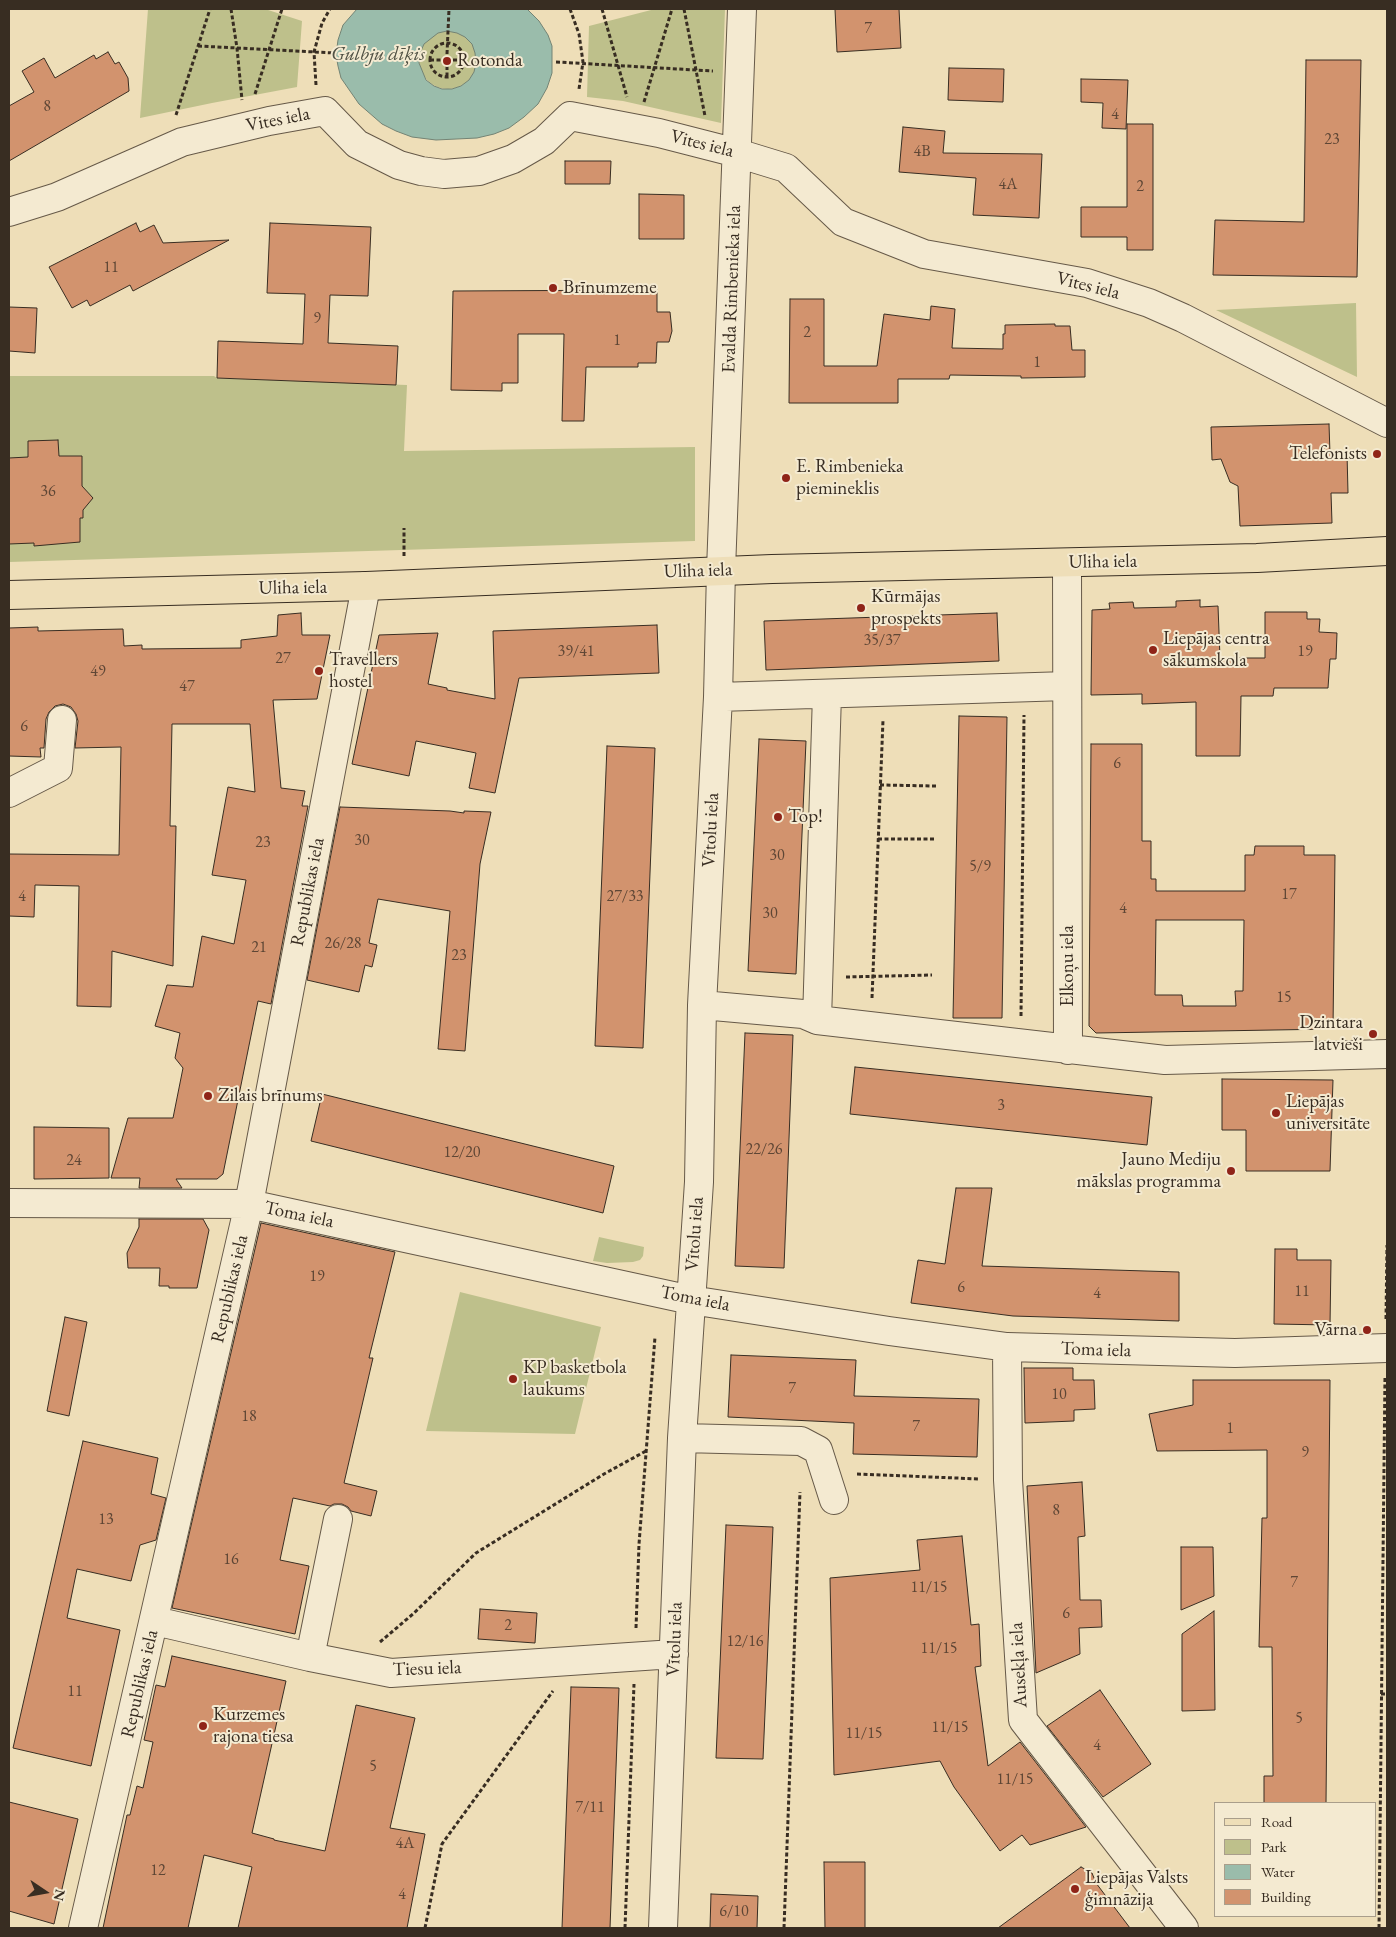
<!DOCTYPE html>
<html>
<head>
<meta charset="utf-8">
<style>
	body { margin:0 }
	#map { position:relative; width:1396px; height:1937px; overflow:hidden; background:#eedeb8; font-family:"EB Garamond",serif }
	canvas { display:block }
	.frame { position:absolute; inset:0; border:10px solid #382d22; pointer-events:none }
	.legend { position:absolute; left:1214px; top:1802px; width:162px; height:115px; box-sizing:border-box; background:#f4ead1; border:1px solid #a99e8b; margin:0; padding:6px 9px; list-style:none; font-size:15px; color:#382d22 }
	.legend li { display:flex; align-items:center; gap:10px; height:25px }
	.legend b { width:25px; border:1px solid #a99e8b }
	.north { position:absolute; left:20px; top:1867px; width:50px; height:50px; -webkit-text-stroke:4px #f4ead1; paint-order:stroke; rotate:102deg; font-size:14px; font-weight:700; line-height:20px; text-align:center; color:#382d22 }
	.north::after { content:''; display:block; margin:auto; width:18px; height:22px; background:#382d22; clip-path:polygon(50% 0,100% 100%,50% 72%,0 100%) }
</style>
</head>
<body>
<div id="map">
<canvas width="1396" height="1937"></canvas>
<div class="frame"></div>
<ul class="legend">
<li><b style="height:6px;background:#eedeb8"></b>Road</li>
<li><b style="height:14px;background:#bec08b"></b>Park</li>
<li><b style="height:14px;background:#9abcab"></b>Water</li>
<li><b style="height:14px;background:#d2936e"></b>Building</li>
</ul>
<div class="north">N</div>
</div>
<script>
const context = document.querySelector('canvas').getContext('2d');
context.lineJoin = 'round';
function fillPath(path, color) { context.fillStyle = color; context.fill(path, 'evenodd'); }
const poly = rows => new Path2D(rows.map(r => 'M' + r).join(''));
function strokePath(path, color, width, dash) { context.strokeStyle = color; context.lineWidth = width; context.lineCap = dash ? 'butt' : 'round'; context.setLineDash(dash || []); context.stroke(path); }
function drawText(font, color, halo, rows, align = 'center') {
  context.font = font + ' "EB Garamond",serif'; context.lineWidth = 4; context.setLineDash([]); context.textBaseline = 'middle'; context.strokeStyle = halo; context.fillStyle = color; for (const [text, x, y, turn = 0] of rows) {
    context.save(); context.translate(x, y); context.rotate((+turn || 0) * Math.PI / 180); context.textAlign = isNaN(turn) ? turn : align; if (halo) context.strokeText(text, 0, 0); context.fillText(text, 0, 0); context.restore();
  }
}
fillPath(poly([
	[148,9,265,9,302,21,297,87,212,103,140,118],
	[655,9,725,9,721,123,623,101,587,97,589,26],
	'419 60a29 29 0 1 1 58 0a29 29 0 1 1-58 0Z',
	[1356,303,1357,377,1216,310],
	[9,376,214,376,217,378,407,385,404,451,695,447,695,541,9,562],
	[599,1237,644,1247,643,1256,640,1260,633,1262,607,1263,593,1261],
	[460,1292,601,1327,575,1434,426,1431]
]), '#bec08b');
const water = poly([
	[357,9,527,9,539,21,548,35,552,46,552,73,547,88,538,104,524,117,509,128,494,134,477,138,436,140,412,137,396,131,382,124,359,104,341,78,338,66,336,55,338,40,343,25,357,9],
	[447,31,457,33,465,37,472,44,475,53,476,63,474,72,469,80,461,86,452,89,442,89,434,86,426,80,419,63,420,53,424,44,438,33,447,31]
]);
fillPath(water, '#9abcab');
strokePath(water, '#738374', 1);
const building = poly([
	[835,9,899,9,901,48,837,52,835,9],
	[108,52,115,64,119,62,128,78,129,91,9,161,9,106,34,92,22,71,44,58,55,78,94,55,96,59,108,52],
	[1306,60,1361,60,1357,277,1213,275,1215,220,1304,222,1306,60],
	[949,68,1004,69,1003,102,948,100,949,68],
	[1081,79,1128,80,1126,129,1102,128,1103,103,1081,102,1081,79],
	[1127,124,1153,124,1153,250,1127,250,1127,237,1081,237,1081,207,1127,207,1127,124],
	[903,127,945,131,943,153,1042,154,1039,218,973,215,976,178,899,172,903,127],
	[565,161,611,161,610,184,565,184,565,161],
	[639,194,684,195,684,239,639,239,639,194],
	[136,223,140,232,154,225,163,243,229,240,133,291,130,285,90,306,87,300,72,308,49,267,136,223],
	[270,223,371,227,368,296,330,295,328,343,398,346,396,385,217,378,218,341,303,344,305,294,267,293,270,223],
	[657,290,657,312,670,312,672,331,669,342,657,342,656,363,638,363,638,367,586,367,584,421,562,421,564,334,518,334,518,383,502,383,502,391,451,390,453,291,657,290],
	[790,299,824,299,824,366,877,366,884,314,930,320,931,306,955,309,952,348,1003,349,1003,334,1005,334,1005,325,1055,324,1055,326,1070,326,1072,350,1085,350,1085,377,1021,378,1021,376,950,375,949,379,898,379,898,403,789,403,790,299],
	[9,307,37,308,35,353,9,351,9,307],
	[1329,424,1330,454,1347,453,1348,493,1331,493,1332,523,1240,526,1238,486,1230,482,1221,459,1212,460,1211,427,1329,424],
	[58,440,59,456,82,456,82,486,93,498,83,510,83,518,80,518,80,542,34,546,34,543,9,544,9,458,28,457,28,441,58,440],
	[1200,600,1200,607,1218,606,1220,658,1265,658,1265,612,1307,612,1307,619,1320,619,1319,632,1337,633,1336,659,1330,659,1328,688,1274,688,1273,696,1241,696,1240,756,1196,756,1196,702,1142,704,1142,694,1091,695,1092,610,1110,609,1109,603,1133,602,1134,608,1176,607,1176,601,1200,600],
	[301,613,302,635,330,635,317,699,273,700,281,788,305,791,302,806,308,806,271,1004,258,1001,223,1174,217,1179,176,1179,182,1188,139,1188,140,1178,111,1178,128,1118,173,1118,183,1068,175,1058,180,1033,155,1026,167,985,193,987,202,936,234,944,246,880,212,875,228,787,255,792,250,724,172,724,170,826,176,826,173,966,112,951,111,1007,77,1006,79,886,35,885,34,917,9,916,9,854,119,855,121,747,75,748,78,721,76,714,71,707,63,704,55,706,49,712,46,719,44,748,40,748,41,757,9,756,9,628,38,627,38,631,123,629,124,646,142,645,142,649,241,648,241,640,277,636,278,615,301,613],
	[997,613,999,661,766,670,764,621,997,613],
	[657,625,659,673,519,678,495,793,469,788,476,753,416,741,409,776,352,764,379,635,438,633,428,684,447,688,447,690,495,699,493,631,657,625],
	[959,716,1007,717,1002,1018,953,1018,959,716],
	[759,739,806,741,796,974,748,971,759,739],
	[1091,744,1142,744,1142,841,1151,841,1151,879,1156,879,1156,891,1245,891,1245,855,1254,855,1255,846,1304,846,1304,855,1335,855,1333,1029,1096,1033,1089,1026,1091,744],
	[1156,920,1244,920,1243,991,1235,991,1236,1006,1183,1006,1182,995,1155,995,1156,920],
	[607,746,655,748,643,1048,595,1046,607,746],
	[340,807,450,811,464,813,464,811,491,812,480,864,465,1051,438,1049,450,911,378,899,369,943,377,945,372,967,365,965,359,992,307,980,340,807],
	[745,1033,793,1035,784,1268,735,1266,745,1033],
	[855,1067,1152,1097,1147,1145,850,1114,855,1067],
	[1222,1079,1333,1080,1330,1171,1246,1171,1246,1130,1222,1130,1222,1079],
	[322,1094,614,1166,603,1213,311,1141,322,1094],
	[34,1127,109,1128,109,1178,34,1179,34,1127],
	[956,1188,992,1188,982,1266,1179,1272,1179,1321,1013,1316,911,1303,918,1260,945,1264,956,1188],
	[139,1219,203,1219,209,1230,197,1288,169,1288,169,1286,159,1286,160,1268,128,1268,127,1253,139,1227,139,1219],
	[261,1223,395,1252,369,1358,373,1358,344,1483,377,1491,371,1516,351,1511,348,1507,342,1504,334,1504,330,1506,293,1498,280,1560,309,1566,295,1634,172,1608,261,1223],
	[1275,1249,1297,1249,1297,1260,1331,1260,1330,1325,1274,1324,1275,1249],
	[65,1317,87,1322,69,1416,47,1411,65,1317],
	[731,1355,856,1360,854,1396,979,1399,977,1457,853,1454,854,1423,728,1417,731,1355],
	[1024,1368,1073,1368,1073,1380,1094,1380,1095,1409,1074,1410,1074,1421,1025,1423,1024,1368],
	[1193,1380,1330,1380,1326,1803,1264,1803,1264,1776,1273,1776,1272,1647,1259,1647,1262,1518,1267,1518,1267,1450,1157,1451,1149,1414,1193,1405,1193,1380],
	[83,1441,158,1458,151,1494,166,1498,156,1540,140,1545,131,1581,77,1569,67,1618,120,1630,91,1766,13,1748,83,1441],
	[1082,1482,1085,1536,1078,1537,1080,1600,1101,1600,1102,1627,1079,1628,1080,1654,1036,1673,1027,1486,1082,1482],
	[726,1525,773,1527,763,1759,716,1758,726,1525],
	[962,1536,971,1625,979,1624,981,1666,975,1667,988,1766,1020,1742,1086,1827,1030,1845,1022,1835,1000,1851,954,1787,940,1761,834,1775,830,1578,920,1570,917,1540,962,1536],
	[1181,1547,1213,1547,1214,1596,1181,1610,1181,1547],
	[480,1609,537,1613,535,1643,478,1639,480,1609],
	[1214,1611,1215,1710,1182,1711,1182,1634,1214,1611],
	[172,1656,286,1681,252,1833,274,1839,274,1840,325,1851,356,1705,415,1718,390,1828,425,1834,407,1928,238,1928,252,1867,204,1855,188,1928,103,1928,127,1815,130,1815,137,1786,143,1788,153,1742,144,1740,156,1685,165,1687,172,1656],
	[571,1687,619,1688,610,1928,562,1928,571,1687],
	[1100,1690,1151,1764,1103,1797,1047,1726,1100,1690],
	[9,1802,78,1819,54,1924,9,1911,9,1802],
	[824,1862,865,1862,865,1928,825,1928,824,1862],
	[1081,1867,1092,1873,1096,1883,1130,1928,998,1928,1081,1867],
	[711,1894,758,1896,757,1928,710,1928,711,1894]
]);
fillPath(building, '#d2936e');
strokePath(building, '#382d22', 1);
const minor = poly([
	[9,212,57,197,182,142,269,121,325,111,357,144,399,165,421,171,444,174,479,171,513,159,544,141,570,116,659,133,737,153,786,168,843,222,924,254,1087,283,1149,303,1183,318,1387,423],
	[1067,563,1068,1050],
	[718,697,1067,686],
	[9,793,58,768,62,720],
	[702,1005,803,1014,817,1020,1165,1060,1387,1054],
	[817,1020,827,694],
	[9,1203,249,1204,691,1300,889,1331,1007,1347,1235,1353,1387,1348],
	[1007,1347,1008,1480,1023,1720,1184,1928],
	[682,1438,801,1441,818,1450,834,1500],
	[155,1621,310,1657,391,1673,674,1654],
	[310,1657,338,1519],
	[83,1928,249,1204,366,586],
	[663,1928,682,1438,699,1182,702,1005,718,697,721,570,742,9]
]);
const major = poly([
	[9,595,366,586,772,569,1257,558,1387,551]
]);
strokePath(minor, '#665948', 30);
strokePath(major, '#382d22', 30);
strokePath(poly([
	[231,9,237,48,242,100],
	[570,9,579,34,583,62,579,89],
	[602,9,627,97],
	[684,9,705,116],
	'430 60a17 17 0 1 1 34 0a17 17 0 1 1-34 0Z',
	[198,46,335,53],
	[447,54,449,9],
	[430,60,441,60],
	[453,60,465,60],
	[556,62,713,71],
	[447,66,447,77],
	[316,85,314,52,322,23,330,9],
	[255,94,282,9],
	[644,102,672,9],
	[176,115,210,9],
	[404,556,404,528],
	[880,785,936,786],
	[878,839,935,839],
	[846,977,932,975],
	[872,998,883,720],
	[1021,1016,1024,715],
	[1386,1319,1387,1245],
	[857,1474,980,1479],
	[636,1628,639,1544,655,1337],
	[380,1642,413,1614,476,1553,604,1474,646,1451],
	[1381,1694,1387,1694],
	[425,1928,442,1844,553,1691],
	[625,1928,634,1684],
	[784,1928,800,1492],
	[1379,1928,1385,1376]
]), '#382d22', 3, [4, 2.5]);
strokePath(minor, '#f4ead1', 28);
strokePath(major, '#eedeb8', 28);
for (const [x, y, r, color] of [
	[447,61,5,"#8f2418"],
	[553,288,5,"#8f2418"],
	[1377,454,5,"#8f2418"],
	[786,478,5,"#8f2418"],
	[861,608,5,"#8f2418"],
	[1153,650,5,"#8f2418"],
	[319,671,5,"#8f2418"],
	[778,817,5,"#8f2418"],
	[1373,1034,5,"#8f2418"],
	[208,1096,5,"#8f2418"],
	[1276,1113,5,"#8f2418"],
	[1231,1171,5,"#8f2418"],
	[1367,1330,5,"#8f2418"],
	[513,1379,5,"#8f2418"],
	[203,1726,5,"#8f2418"],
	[1075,1889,5,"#8f2418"]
]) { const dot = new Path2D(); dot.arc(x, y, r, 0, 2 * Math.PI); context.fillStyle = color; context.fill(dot); strokePath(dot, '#f4ead1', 2); }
drawText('16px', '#5e4635', null, [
	["7",868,29],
	["8",47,107],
	["4",1115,115],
	["23",1332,140],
	["4B",922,152],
	["4A",1008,185],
	["2",1140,187],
	["11",111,268],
	["9",317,319],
	["2",807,333],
	["1",617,341],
	["1",1037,363],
	["36",48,492],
	["35/37",882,641],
	["39/41",576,652],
	["19",1305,652],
	["27",283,659],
	["49",98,672],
	["47",187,687],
	["6",24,727],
	["6",1117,764],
	["30",362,841],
	["23",263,843],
	["30",777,856],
	["5/9",980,867],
	["17",1289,895],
	["4",22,897],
	["27/33",625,897],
	["4",1123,909],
	["30",770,914],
	["26/28",343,944],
	["21",259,948],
	["23",459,956],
	["15",1284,998],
	["3",1001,1106],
	["22/26",764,1150],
	["12/20",462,1153],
	["24",74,1161],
	["19",317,1277],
	["6",961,1288],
	["11",1302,1292],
	["4",1097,1294],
	["7",792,1389],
	["10",1059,1395],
	["18",249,1417],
	["7",916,1427],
	["1",1230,1429],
	["9",1305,1453],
	["8",1056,1511],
	["13",106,1520],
	["16",231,1560],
	["7",1294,1583],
	["11/15",929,1588],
	["6",1066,1614],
	["2",508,1626],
	["12/16",745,1642],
	["11/15",939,1649],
	["11",75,1692],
	["5",1299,1719],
	["11/15",950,1728],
	["11/15",864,1734],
	["4",1097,1746],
	["5",373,1767],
	["11/15",1015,1780],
	["7/11",590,1808],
	["4A",405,1844],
	["12",158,1871],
	["4",402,1895],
	["6/10",734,1912]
]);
drawText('19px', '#382d22', '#f4ead1', [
	["Rotonda",457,61],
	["Brīnumzeme",563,288],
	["Telefonists",1367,454,"right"],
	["E. Rimbenieka",796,467],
	["piemineklis",796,489],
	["Kūrmājas",871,597],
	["prospekts",871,619],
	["Liepājas centra",1163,639],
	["sākumskola",1163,661],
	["Travellers",329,660],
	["hostel",329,682],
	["Top!",788,817],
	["Dzintara",1363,1023,"right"],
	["latvieši",1363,1045,"right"],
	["Zilais brīnums",218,1096],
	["Liepājas",1286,1102],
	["universitāte",1286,1124],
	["Jauno Mediju",1221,1160,"right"],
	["mākslas programma",1221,1182,"right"],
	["Vārna",1357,1330,"right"],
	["KP basketbola",523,1368],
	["laukums",523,1390],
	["Kurzemes",213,1715],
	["rajona tiesa",213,1737],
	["Liepājas Valsts",1085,1878],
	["ģimnāzija",1085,1900]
], 'left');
drawText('19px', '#382d22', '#f4ead1', [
	["Vites iela",278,120,-11],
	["Vites iela",702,144,14],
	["Vites iela",1088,286,14],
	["Evalda Rimbenieka iela",732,289,-88],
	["Uliha iela",1103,562,-1],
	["Uliha iela",698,571,-2],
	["Uliha iela",293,588,-1],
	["Vītolu iela",711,830,-87],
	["Republikas iela",308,892,-79],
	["Elkoņu iela",1068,966,-90],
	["Toma iela",299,1215,12],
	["Vītolu iela",695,1234,-86],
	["Republikas iela",230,1289,-77],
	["Toma iela",695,1299,11],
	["Toma iela",1096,1350,2],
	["Vītolu iela",675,1639,-88],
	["Ausekļa iela",1019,1665,-93],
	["Tiesu iela",427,1669,-2],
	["Republikas iela",140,1684,-77]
]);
drawText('italic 20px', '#505144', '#f4ead1', [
	["Gulbju dīķis",378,55]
]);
</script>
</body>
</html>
